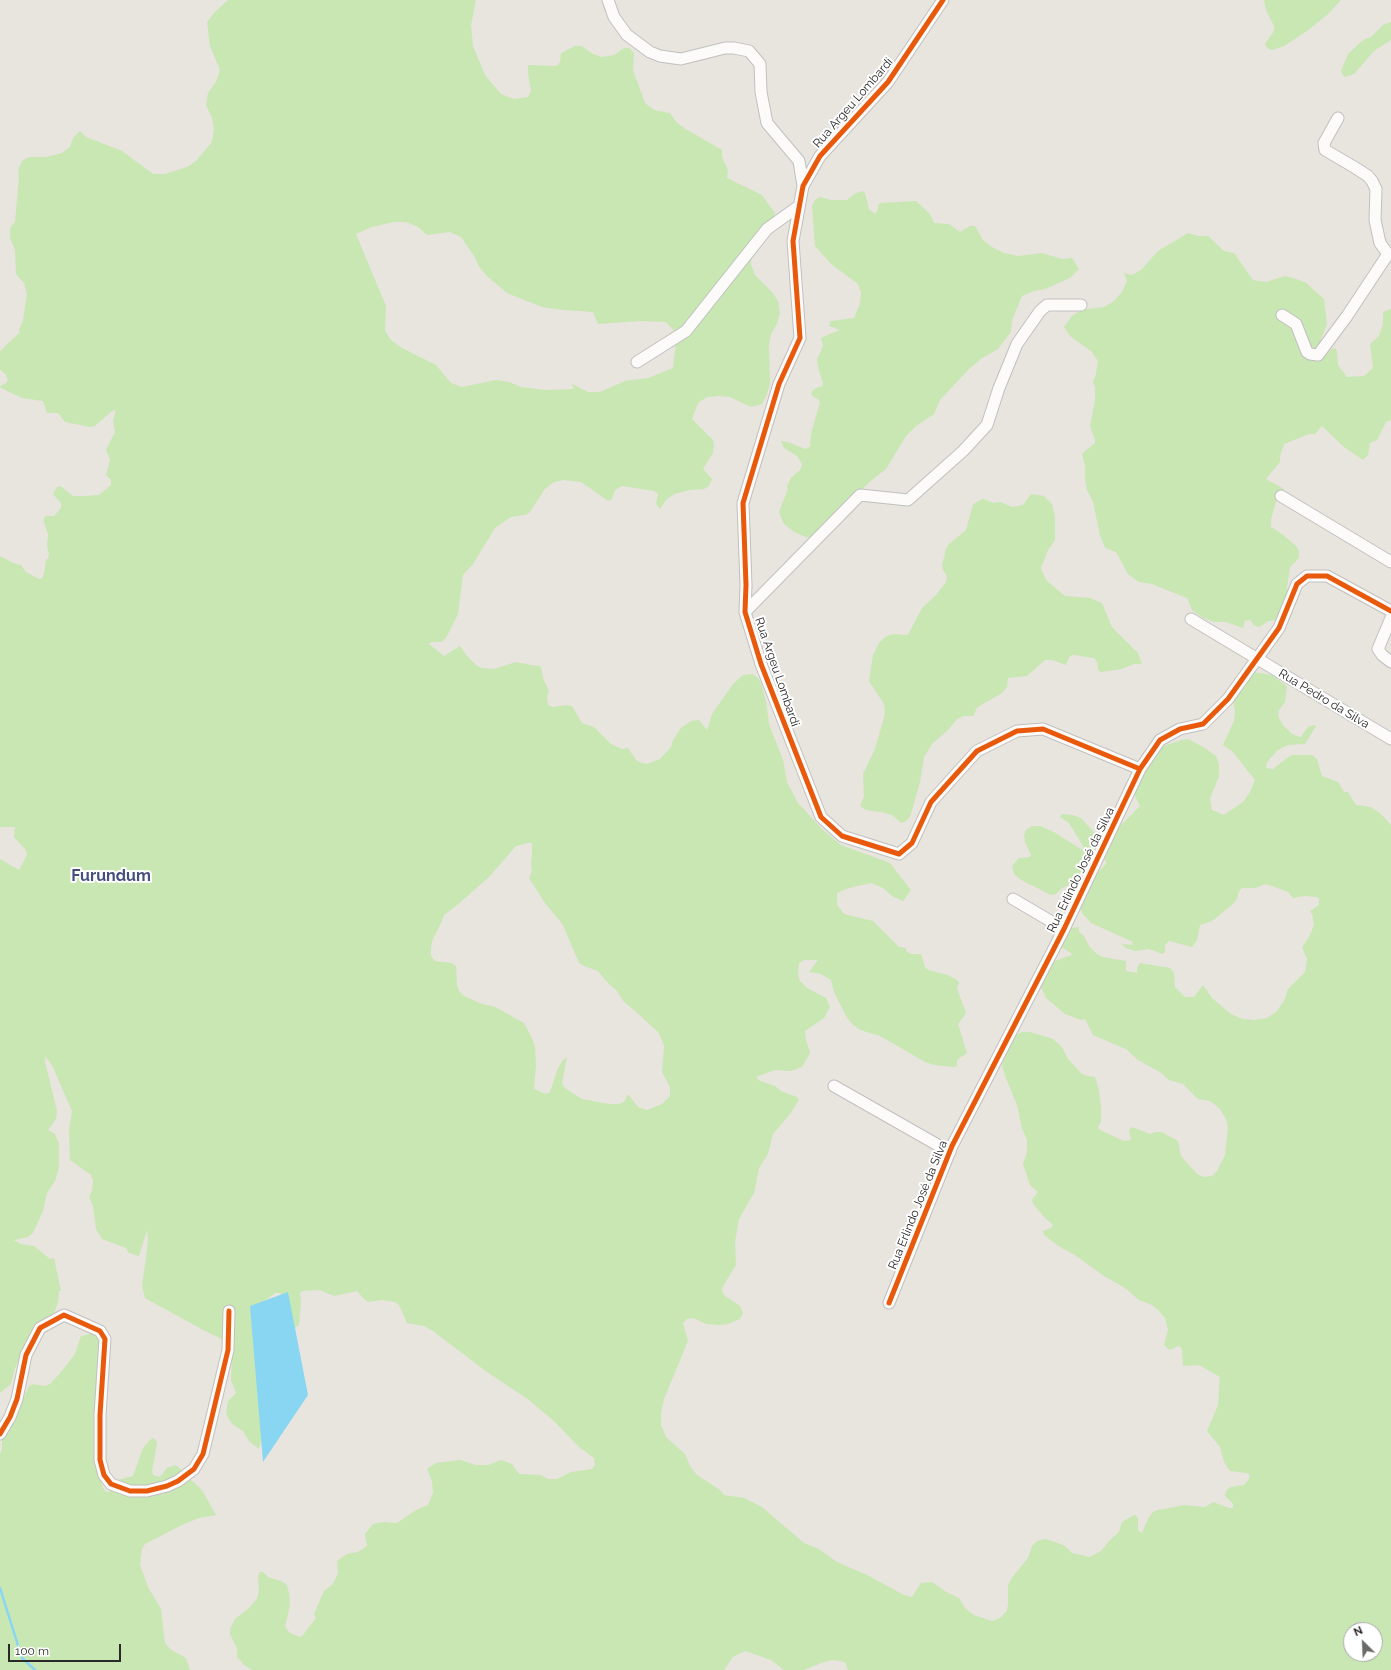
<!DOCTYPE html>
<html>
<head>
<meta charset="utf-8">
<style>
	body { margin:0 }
	#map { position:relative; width:1391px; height:1670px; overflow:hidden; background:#e8e4de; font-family:Raleway,sans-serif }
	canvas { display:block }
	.north { position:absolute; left:1343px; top:1622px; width:40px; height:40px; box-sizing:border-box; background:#fff; border:1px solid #a9a9a9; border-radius:50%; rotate:336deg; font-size:11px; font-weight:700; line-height:16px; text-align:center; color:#292929 }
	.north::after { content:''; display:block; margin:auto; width:14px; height:18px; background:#6c6a68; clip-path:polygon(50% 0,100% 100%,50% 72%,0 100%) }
	.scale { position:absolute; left:8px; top:1644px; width:113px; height:18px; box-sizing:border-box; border:2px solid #292929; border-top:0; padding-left:5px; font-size:12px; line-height:14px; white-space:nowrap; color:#292929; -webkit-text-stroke:3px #fff; paint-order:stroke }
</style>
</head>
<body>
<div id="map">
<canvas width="1391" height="1670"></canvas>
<div class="north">N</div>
<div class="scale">100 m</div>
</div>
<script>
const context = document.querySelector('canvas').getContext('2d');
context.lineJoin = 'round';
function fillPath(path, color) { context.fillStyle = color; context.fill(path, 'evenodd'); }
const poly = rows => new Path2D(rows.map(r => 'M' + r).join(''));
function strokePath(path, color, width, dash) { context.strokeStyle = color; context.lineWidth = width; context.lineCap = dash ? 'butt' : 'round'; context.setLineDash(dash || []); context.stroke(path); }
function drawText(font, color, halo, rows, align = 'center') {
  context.font = font + ' Raleway,sans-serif'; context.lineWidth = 4; context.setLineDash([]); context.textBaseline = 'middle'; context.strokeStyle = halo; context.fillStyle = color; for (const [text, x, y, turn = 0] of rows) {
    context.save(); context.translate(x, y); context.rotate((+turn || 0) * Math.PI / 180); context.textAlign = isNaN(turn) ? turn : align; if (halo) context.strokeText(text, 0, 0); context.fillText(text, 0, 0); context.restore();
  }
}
fillPath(poly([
	[228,0,476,0,471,25,473,46,485,75,501,94,514,99,528,97,531,91,528,74,528,65,557,66,560,62,561,53,575,46,581,46,593,54,602,57,614,55,624,48,629,48,634,53,633,70,645,103,654,110,670,113,676,122,684,128,722,150,722,157,728,170,727,178,762,195,775,213,773,224,752,253,751,264,755,275,772,292,778,301,780,313,777,324,771,334,769,345,770,383,767,394,762,404,751,407,730,397,719,396,707,397,698,403,692,419,713,440,714,445,713,453,703,469,712,479,709,486,704,489,689,490,674,494,666,500,660,509,656,504,658,494,654,491,622,486,615,490,612,499,608,501,581,482,564,480,554,482,545,489,529,513,525,515,511,517,495,528,473,564,463,575,458,614,446,638,441,642,431,642,429,644,444,656,460,646,467,656,476,665,481,668,494,669,516,662,537,666,538,665,541,667,543,678,549,691,547,697,548,705,553,707,566,705,572,706,582,723,594,727,611,744,622,749,628,748,636,760,642,763,647,764,660,759,671,747,673,740,681,728,691,721,699,720,707,730,712,714,733,684,743,675,752,674,757,677,761,683,766,701,769,724,783,760,787,782,798,803,822,829,841,845,890,863,911,890,903,901,892,896,883,888,871,883,849,888,837,893,837,905,844,914,873,921,899,947,906,948,906,951,911,954,921,954,925,967,928,970,948,975,957,980,959,983,957,988,966,1013,958,1024,967,1053,957,1060,957,1066,954,1067,934,1065,925,1062,880,1036,860,1030,851,1023,846,1016,834,992,831,980,821,974,809,972,818,960,804,960,799,963,798,975,800,981,807,988,826,998,830,1007,824,1018,805,1031,806,1040,810,1052,808,1057,802,1067,791,1071,775,1070,756,1077,760,1081,775,1086,781,1091,797,1097,799,1100,790,1114,773,1134,768,1154,759,1168,754,1193,739,1219,735,1242,736,1265,723,1286,722,1292,725,1296,740,1306,743,1313,740,1319,728,1324,719,1325,707,1324,693,1318,687,1319,683,1323,688,1341,664,1399,661,1413,661,1425,666,1437,685,1454,690,1466,697,1475,720,1490,724,1495,744,1498,762,1507,804,1543,819,1549,837,1562,867,1575,904,1595,912,1597,921,1583,932,1582,948,1593,959,1598,966,1609,974,1615,992,1621,1000,1618,1007,1611,1008,1604,1008,1586,1011,1579,1028,1558,1032,1546,1037,1541,1045,1539,1055,1542,1065,1546,1072,1553,1090,1557,1101,1551,1110,1540,1119,1532,1122,1522,1132,1516,1135,1515,1138,1518,1138,1530,1142,1533,1148,1519,1153,1512,1158,1510,1184,1505,1205,1507,1213,1502,1229,1508,1233,1508,1233,1504,1225,1496,1226,1491,1230,1487,1244,1485,1249,1479,1250,1475,1246,1473,1230,1471,1224,1462,1220,1447,1207,1431,1218,1405,1220,1377,1199,1365,1183,1366,1182,1351,1181,1347,1178,1346,1170,1350,1164,1345,1168,1330,1165,1318,1159,1311,1152,1305,1139,1300,1125,1288,1104,1276,1075,1255,1060,1247,1044,1235,1043,1231,1051,1228,1053,1225,1044,1217,1033,1204,1032,1200,1038,1192,1030,1185,1023,1164,1027,1152,1027,1140,1022,1128,1017,1105,1005,1076,1002,1065,1004,1052,1007,1039,1022,1032,1030,1032,1053,1039,1062,1047,1068,1059,1082,1074,1087,1076,1095,1077,1099,1090,1101,1108,1101,1121,1098,1127,1100,1130,1124,1141,1131,1140,1129,1130,1132,1127,1150,1134,1156,1132,1162,1132,1178,1141,1181,1156,1197,1174,1204,1177,1212,1176,1217,1171,1225,1155,1228,1127,1226,1119,1220,1109,1210,1101,1198,1099,1183,1084,1169,1080,1160,1072,1138,1060,1126,1049,1093,1035,1085,1019,1081,1020,1065,1014,1046,998,1041,987,1046,969,1055,961,1072,955,1071,953,1061,947,1061,929,1079,927,1079,932,1084,936,1089,946,1097,954,1103,957,1126,961,1126,971,1137,973,1137,967,1140,963,1170,968,1174,973,1175,987,1185,997,1194,997,1203,985,1212,998,1231,1014,1243,1019,1255,1020,1267,1018,1276,1012,1284,1001,1288,989,1305,972,1307,959,1302,947,1309,937,1314,925,1312,914,1310,911,1319,905,1319,899,1317,897,1304,896,1293,898,1288,892,1266,884,1255,888,1242,888,1239,891,1237,899,1233,904,1212,921,1200,925,1197,940,1192,947,1169,941,1165,945,1165,952,1163,954,1148,949,1135,951,1126,948,1121,944,1132,945,1133,942,1091,923,1082,913,1080,903,1090,880,1106,864,1106,861,1103,859,1099,859,1073,883,1062,888,1056,894,1051,895,1021,880,1014,874,1012,866,1019,858,1030,857,1031,855,1025,842,1024,835,1026,830,1032,826,1040,826,1054,832,1084,851,1083,846,1069,823,1060,817,1062,814,1073,815,1081,818,1099,838,1105,839,1109,837,1140,806,1131,788,1156,750,1166,745,1182,740,1188,739,1205,748,1216,756,1219,764,1219,776,1210,799,1212,810,1224,815,1243,802,1250,792,1255,780,1233,752,1223,745,1234,721,1235,711,1233,700,1253,672,1272,675,1287,686,1285,702,1279,710,1278,716,1283,725,1291,733,1296,736,1301,737,1308,727,1314,725,1316,726,1305,744,1288,745,1278,750,1267,762,1266,768,1273,769,1291,755,1312,755,1317,759,1322,776,1338,782,1344,792,1348,792,1356,805,1371,807,1381,814,1391,825,1391,1670,848,1670,845,1662,832,1660,821,1663,804,1670,784,1670,771,1660,745,1651,733,1657,724,1670,252,1670,244,1665,237,1657,237,1649,230,1634,230,1629,235,1619,248,1609,257,1599,259,1591,258,1576,260,1572,263,1572,268,1577,281,1581,287,1585,289,1593,290,1605,285,1627,290,1633,300,1637,303,1635,316,1618,314,1614,324,1591,333,1584,338,1573,337,1561,347,1554,358,1552,367,1546,365,1534,373,1524,384,1522,397,1523,416,1510,428,1505,433,1493,432,1481,427,1469,436,1463,460,1460,476,1465,488,1465,501,1460,512,1464,519,1474,541,1475,548,1479,557,1479,571,1472,592,1469,595,1465,594,1458,579,1447,555,1422,529,1400,487,1372,433,1331,424,1326,407,1323,399,1305,395,1302,382,1300,368,1302,363,1298,357,1291,334,1296,320,1290,302,1291,300,1293,301,1301,299,1325,296,1327,290,1328,283,1297,280,1293,275,1293,263,1302,262,1438,259,1449,249,1441,243,1431,232,1424,226,1414,228,1401,236,1393,231,1380,232,1356,227,1343,216,1336,205,1331,145,1298,142,1286,148,1242,147,1230,139,1256,129,1253,126,1248,102,1239,96,1229,93,1206,89,1197,92,1191,93,1181,91,1175,70,1160,69,1130,72,1111,52,1065,45,1056,45,1062,57,1111,56,1119,48,1130,55,1134,59,1144,59,1167,55,1181,47,1193,43,1211,33,1233,28,1237,14,1240,21,1244,34,1246,50,1259,54,1258,61,1291,59,1291,58,1302,55,1311,20,1358,15,1368,11,1384,0,1393,0,859,19,870,27,855,26,850,14,837,15,827,0,827,0,556,13,563,21,565,26,572,39,579,42,578,44,574,46,560,48,558,49,555,47,545,48,535,44,522,44,518,46,516,54,516,61,508,61,503,53,494,57,487,60,486,73,496,85,496,99,495,111,485,111,480,106,475,110,460,106,450,115,432,113,421,116,410,112,411,95,426,90,427,65,422,58,413,47,413,43,401,22,398,1,388,0,386,6,383,8,380,6,375,0,369,0,351,20,332,19,330,23,320,27,294,24,283,16,274,15,250,10,238,10,228,15,222,19,177,18,170,22,161,29,157,46,157,62,153,70,147,73,138,80,131,86,137,122,151,153,174,165,174,187,167,196,161,212,142,214,129,212,118,206,105,208,93,216,82,220,70,210,46,207,22,215,12],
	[394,222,406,222,418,227,427,235,450,232,461,237,474,256,480,268,488,277,507,293,542,307,563,310,593,312,598,324,641,321,666,322,674,331,676,342,673,368,648,378,625,381,600,392,588,392,572,384,574,389,546,390,521,387,509,382,496,380,462,387,451,383,436,365,402,348,391,340,385,331,386,306,356,234,372,227],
	[528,843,532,843,532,855,531,864,532,871,529,878,545,903,563,925,579,963,584,966,598,971,605,980,617,991,624,1002,633,1009,659,1033,664,1046,662,1072,670,1087,670,1096,662,1104,647,1110,638,1107,628,1094,624,1102,619,1104,609,1104,582,1099,566,1089,562,1084,567,1057,563,1060,558,1068,550,1092,546,1094,534,1089,536,1064,535,1047,532,1038,524,1023,495,1007,482,1004,464,996,459,991,457,985,456,966,452,963,435,961,431,956,431,947,433,939,442,921,444,915,456,906,489,877,516,846],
	[1351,1630,1375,1630,1375,1654,1351,1654],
	[1264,0,1341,0,1328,14,1307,31,1284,46,1272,50,1267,48,1265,44,1274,31,1274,26,1266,10],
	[1391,22,1391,40,1374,51,1354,74,1345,77,1343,75,1341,71,1348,54,1363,40,1371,37,1383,25],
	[862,191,865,193,869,209,875,214,878,210,878,205,881,203,916,201,930,214,934,223,949,224,960,232,970,226,975,226,983,240,992,247,1004,253,1018,256,1042,253,1062,259,1072,258,1079,269,1070,278,1045,289,1034,291,1022,296,1012,320,1011,332,998,349,982,358,969,369,940,400,934,414,915,427,906,436,886,469,868,483,816,538,806,537,794,532,784,524,779,512,788,489,787,486,791,478,801,469,802,464,797,456,784,448,781,441,788,442,805,449,808,448,810,446,811,434,820,402,818,399,813,397,811,393,814,389,822,386,823,383,819,371,817,360,823,346,821,338,840,330,829,326,831,321,854,318,860,304,861,293,858,284,831,264,815,246,812,206,815,200,820,197,831,200,847,200,856,193],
	[1188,233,1198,236,1208,236,1224,251,1234,253,1253,280,1266,282,1285,276,1293,278,1305,282,1324,299,1327,324,1318,347,1323,357,1332,349,1335,348,1337,351,1338,365,1347,377,1364,376,1373,368,1370,344,1379,336,1383,324,1383,312,1391,309,1391,420,1386,422,1377,440,1370,443,1368,455,1363,460,1344,447,1322,426,1315,434,1309,434,1284,444,1280,456,1280,462,1266,479,1284,489,1277,499,1271,519,1271,527,1282,534,1297,547,1299,552,1299,558,1290,567,1287,587,1288,596,1293,613,1289,619,1268,621,1260,627,1255,626,1250,620,1245,621,1243,628,1226,622,1215,622,1203,618,1192,610,1187,598,1152,584,1139,582,1128,574,1116,552,1105,548,1100,535,1093,502,1087,490,1085,478,1085,466,1082,454,1095,443,1095,440,1090,426,1095,400,1095,387,1093,382,1096,374,1098,361,1092,352,1070,336,1064,327,1072,316,1081,310,1104,307,1114,301,1122,292,1127,281,1124,273,1132,275,1141,270,1158,251],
	[1031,494,1044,496,1052,504,1055,516,1055,540,1048,550,1041,568,1046,580,1065,596,1090,598,1102,603,1112,627,1138,653,1142,664,1134,664,1122,669,1101,672,1098,670,1097,662,1094,658,1073,655,1069,657,1066,665,1052,660,1045,660,1027,676,1008,678,1007,687,1002,693,981,705,976,709,974,716,964,716,957,719,948,730,932,744,924,757,920,782,910,817,905,822,901,823,892,815,881,812,866,810,860,806,864,796,863,774,875,749,885,714,884,704,869,681,873,655,879,643,885,637,893,634,908,635,922,608,936,595,946,582,947,576,943,570,942,565,946,549,949,544,966,530,973,504,983,499,994,503,1000,502,1012,507,1023,505],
	[99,1332,107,1334,97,1464,103,1488,106,1492,109,1492,111,1484,114,1481,133,1476,143,1448,149,1441,153,1438,156,1440,157,1444,152,1471,153,1475,160,1477,167,1468,175,1465,182,1470,184,1482,190,1479,202,1490,216,1515,199,1518,182,1525,145,1544,142,1549,140,1565,148,1587,161,1609,165,1643,171,1650,186,1658,190,1670,0,1670,0,1455,2,1449,2,1439,11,1427,29,1386,33,1384,45,1386,50,1384,61,1372,75,1354,81,1336]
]), '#c8e7b3');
fillPath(poly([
	[288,1292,308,1395,263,1462,250,1306]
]), '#89d6f2');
strokePath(poly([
	[0,1588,22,1658,35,1670]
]), '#89d6f2', 2.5);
const minor = poly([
	[608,0,614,17,627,35,650,52,660,56,681,59,725,48,734,48,749,51,760,64,761,92,767,123,799,161,803,186],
	[943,0,888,82,820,156,803,186,793,241,800,338,779,384,743,503,746,585,745,612,761,664,821,817,842,836,899,854,912,843,931,802,977,751,1017,731,1043,729,1140,769],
	[1338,118,1324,143,1325,150,1354,167,1368,176,1372,181,1376,189,1375,220,1380,243,1388,254,1391,255],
	[1282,315,1296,324,1307,352,1310,354,1318,355,1347,316,1388,254],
	[637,362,686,331,767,229,799,206],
	[1281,496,1391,562],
	[745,612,860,495,908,500,963,451,987,425,999,388,1017,344,1040,311,1047,305,1081,305],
	[1391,618,1378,649,1382,655,1391,662],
	[1191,619,1391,739],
	[1013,899,1064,929],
	[834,1086,950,1152],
	[889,1303,952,1146,1064,929,1140,769,1160,740,1180,729,1203,724,1228,699,1279,628,1297,584,1307,576,1327,576,1391,611],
	[0,1434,10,1417,17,1399,26,1355,40,1328,64,1315,100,1331,105,1339,100,1415,100,1460,104,1475,111,1484,130,1491,147,1491,167,1486,178,1481,194,1469,203,1454,228,1350,229,1311]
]);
strokePath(minor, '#c1c0c0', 13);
strokePath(minor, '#fcfbfa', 11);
strokePath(poly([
	[943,0,888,82,820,156,803,186,793,241,800,338,779,384,743,503,746,585,745,612,761,664,821,817,842,836,899,854,912,843,931,802,977,751,1017,731,1043,729,1140,769],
	[889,1303,952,1146,1064,929,1140,769,1160,740,1180,729,1203,724,1228,699,1279,628,1297,584,1307,576,1327,576,1391,611],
	[0,1434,10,1417,17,1399,26,1355,40,1328,64,1315,100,1331,105,1339,100,1415,100,1460,104,1475,111,1484,130,1491,147,1491,167,1486,178,1481,194,1469,203,1454,228,1350,229,1311]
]), '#e8590c', 5);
drawText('12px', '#292929', '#fff', [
	["Rua Argeu Lombardi",853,103,-49],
	["Rua Argeu Lombardi",777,672,71],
	["Rua Pedro da Silva",1324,699,31],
	["Rua Erlindo José da Silva",1081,870,-64],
	["Rua Erlindo José da Silva",918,1205,-68]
]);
drawText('bold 16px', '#454f7e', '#fff', [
	["Furundum",111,876]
]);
</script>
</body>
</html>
